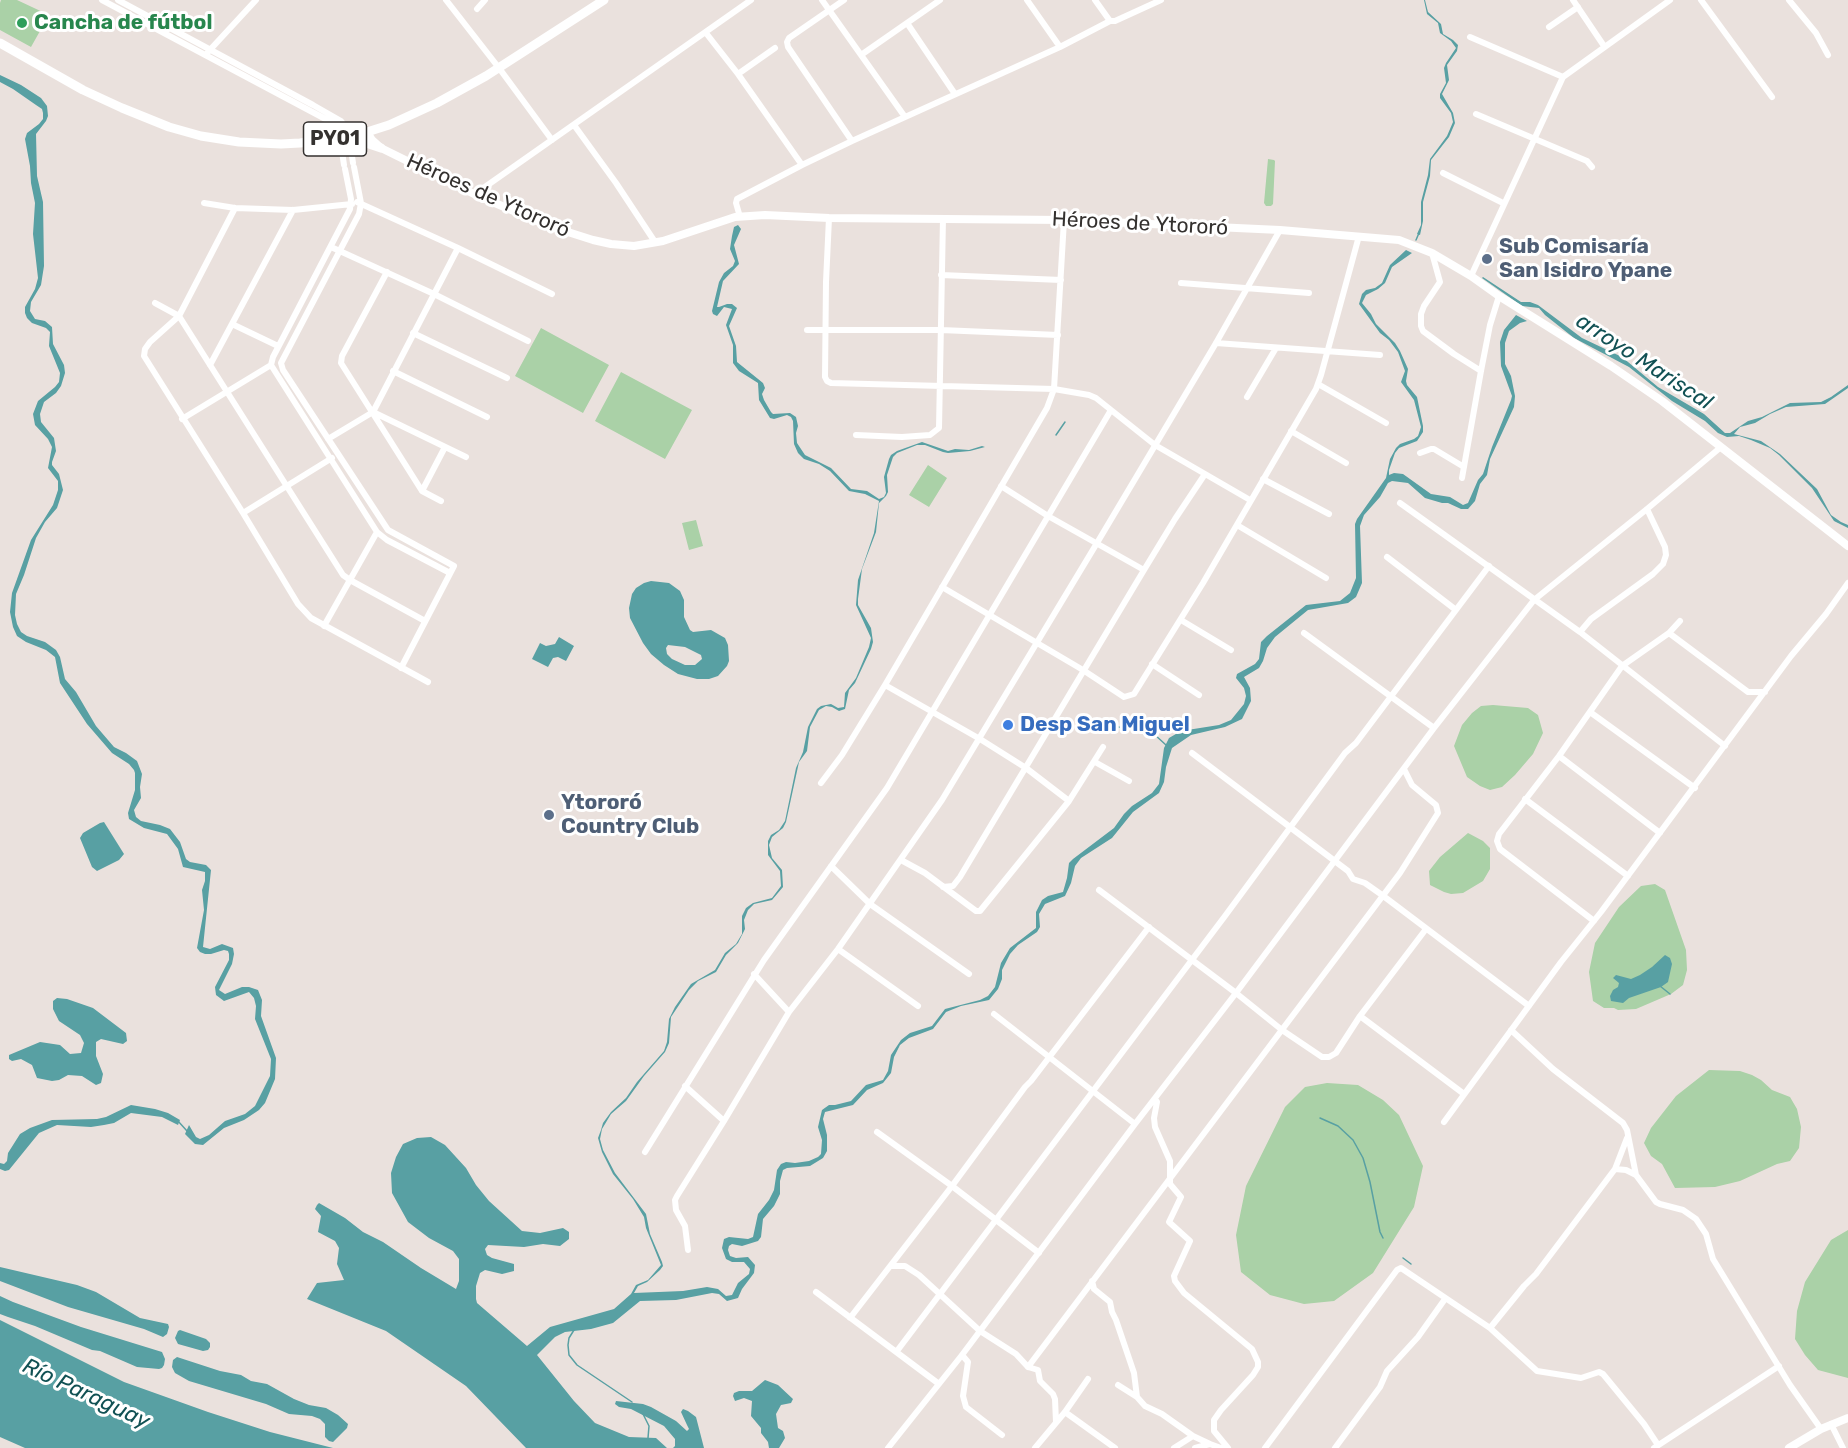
<!DOCTYPE html>
<html>
<head>
<meta charset="utf-8">
<style>
	body { margin:0 }
	canvas { display:block; background:#eae1dd }
</style>
</head>
<body>
<canvas width="1848" height="1448"></canvas>
<script>
const context = document.querySelector('canvas').getContext('2d');
context.lineJoin = 'round';
function fillPath(path, color) { context.fillStyle = color; context.fill(path, 'evenodd'); }
const poly = rows => new Path2D(rows.map(r => 'M' + r).join(''));
function strokePath(path, color, width, dash) { context.strokeStyle = color; context.lineWidth = width; context.lineCap = dash ? 'butt' : 'round'; context.setLineDash(dash || []); context.stroke(path); }
function drawText(font, color, halo, rows, align = 'center') {
  context.font = font + ' Rubik,sans-serif'; context.lineWidth = 6; context.setLineDash([]); context.textBaseline = 'middle'; context.strokeStyle = halo; context.fillStyle = color; for (const [text, x, y, turn = 0] of rows) {
    context.save(); context.translate(x, y); context.rotate((+turn || 0) * Math.PI / 180); context.textAlign = isNaN(turn) ? turn : align; if (halo) context.strokeText(text, 0, 0); context.fillText(text, 0, 0); context.restore();
  }
}
fillPath(poly([
	[1,0,17,0,49,15,31,47,0,30,0,3],
	[1268,159,1274,160,1275,161,1273,204,1271,206,1266,206,1264,203],
	[541,328,609,365,583,413,515,376],
	[621,372,692,410,665,459,595,421],
	[928,465,947,478,929,507,909,495],
	[696,520,703,546,689,550,682,523],
	[1493,705,1528,708,1538,715,1543,733,1533,754,1515,775,1502,787,1490,790,1480,786,1467,777,1454,746,1462,725,1472,713,1481,706],
	[1468,833,1483,841,1490,848,1490,869,1483,881,1463,893,1451,894,1444,892,1430,885,1429,871,1440,857],
	[1655,884,1665,890,1686,950,1687,970,1683,985,1671,994,1636,1009,1618,1010,1614,1008,1604,1008,1593,1001,1589,972,1595,943,1619,907,1641,886],
	[1709,1070,1740,1071,1752,1075,1761,1080,1772,1090,1790,1097,1797,1109,1801,1127,1799,1148,1790,1161,1777,1164,1740,1181,1715,1187,1675,1188,1662,1164,1651,1156,1644,1143,1651,1128,1676,1096],
	[1327,1083,1358,1085,1383,1100,1399,1115,1423,1166,1414,1207,1373,1273,1334,1301,1304,1304,1270,1295,1241,1272,1236,1235,1246,1186,1285,1107,1305,1087],
	[1848,1230,1848,1378,1818,1370,1805,1355,1795,1339,1797,1311,1805,1282,1831,1240]
]), '#aad1a7');
fillPath(poly([
	[1424,0,1425,0,1428,12,1441,24,1443,34,1453,40,1458,45,1457,51,1447,65,1449,80,1442,94,1453,113,1455,123,1449,137,1431,160,1430,176,1423,202,1423,221,1420,235,1417,234,1421,225,1421,202,1428,175,1430,159,1447,136,1453,122,1451,113,1440,98,1440,94,1446,83,1444,68,1446,63,1456,48,1451,41,1440,33,1438,23,1427,14],
	[0,75,21,85,41,98,47,106,48,116,46,121,36,134,37,176,43,202,44,266,41,285,31,302,30,311,35,319,45,321,52,327,53,344,64,365,65,373,61,386,56,393,44,402,40,414,41,422,54,438,56,451,52,462,52,465,59,474,63,490,57,508,45,522,36,538,24,575,16,594,15,615,17,624,21,632,27,636,45,642,56,650,60,657,65,679,76,692,96,726,114,747,126,753,137,761,142,774,140,787,141,798,134,810,136,817,141,821,160,825,170,829,180,842,186,859,190,862,206,865,211,870,203,947,210,949,222,944,233,948,234,954,232,964,219,990,225,994,242,987,249,987,258,990,262,1000,261,1016,276,1058,275,1079,265,1103,259,1110,244,1120,224,1128,203,1145,195,1144,185,1134,189,1125,196,1137,200,1139,209,1135,225,1121,245,1114,255,1106,270,1076,271,1059,255,1019,256,1006,254,998,249,992,224,1001,216,995,215,987,229,960,229,954,228,951,224,950,211,954,205,954,200,952,197,948,204,910,202,890,205,881,205,872,183,867,178,849,167,834,144,828,129,819,128,813,135,790,135,773,134,770,129,764,112,753,87,724,60,683,55,657,46,650,26,642,17,636,13,627,10,612,12,593,31,540,53,505,58,490,58,481,48,468,52,447,48,439,35,425,33,414,38,401,55,387,59,382,60,373,49,346,50,332,46,328,32,323,27,318,25,313,25,307,35,289,38,278,33,234,35,203,31,183,30,166,25,139,27,133,39,124,43,119,43,113,42,109,36,105,13,89,0,82],
	[738,225,741,229,734,245,739,264,723,281,717,307,719,307,727,304,732,304,737,308,729,326,736,346,737,362,763,383,765,388,762,394,764,400,771,412,773,414,790,413,796,417,798,426,796,433,797,443,805,455,831,468,851,489,867,491,879,499,884,497,886,493,884,477,889,459,891,455,897,451,922,442,948,451,955,449,969,450,982,446,985,447,970,451,948,453,943,452,925,445,917,445,897,453,893,457,887,475,888,492,886,496,879,503,876,532,862,569,858,599,858,605,871,628,873,642,871,649,855,683,849,690,845,709,839,711,832,707,826,706,819,710,810,727,807,751,799,762,786,822,783,828,772,837,769,845,772,858,782,870,783,887,772,900,754,904,748,910,744,920,745,929,738,943,726,955,716,972,698,981,689,990,671,1017,669,1043,665,1052,644,1076,626,1101,611,1114,602,1129,600,1139,603,1150,615,1173,646,1214,650,1234,662,1262,663,1266,660,1270,647,1282,638,1286,634,1293,683,1291,707,1287,718,1289,726,1296,732,1295,738,1283,749,1274,750,1269,744,1262,732,1262,726,1259,722,1248,724,1239,729,1237,748,1239,753,1237,758,1214,769,1200,774,1190,777,1170,781,1164,786,1162,795,1163,809,1161,818,1157,821,1154,822,1140,818,1127,822,1110,829,1105,835,1105,851,1101,866,1085,883,1080,888,1071,891,1055,901,1040,910,1033,932,1026,945,1009,980,1000,988,996,995,987,1001,963,1010,948,1036,928,1036,912,1042,900,1048,896,1063,892,1067,878,1069,863,1073,859,1114,828,1124,814,1132,806,1152,793,1159,784,1164,748,1169,738,1181,731,1219,725,1231,720,1244,704,1246,696,1244,688,1236,678,1237,674,1255,664,1259,659,1261,642,1267,636,1306,605,1340,601,1350,593,1356,578,1355,524,1357,519,1386,478,1390,459,1396,448,1400,444,1414,439,1418,436,1421,427,1414,400,1401,382,1405,371,1398,352,1389,340,1380,333,1359,304,1362,294,1366,290,1375,288,1382,283,1390,265,1406,250,1412,253,1392,267,1385,283,1378,289,1366,295,1362,303,1371,314,1376,324,1395,343,1400,351,1408,369,1406,381,1407,385,1417,397,1423,426,1423,432,1417,441,1399,448,1395,453,1389,470,1389,475,1394,473,1403,474,1431,494,1450,497,1463,505,1468,503,1478,480,1483,474,1492,447,1511,400,1512,396,1501,366,1500,342,1504,330,1516,315,1527,321,1520,323,1509,331,1505,343,1505,364,1511,376,1515,396,1514,407,1490,459,1487,475,1480,484,1475,501,1468,509,1461,509,1448,503,1442,503,1425,498,1408,483,1392,481,1388,483,1380,497,1364,515,1360,526,1362,583,1356,597,1348,603,1308,610,1275,637,1267,648,1263,661,1259,668,1244,677,1250,688,1251,701,1242,719,1225,727,1191,735,1172,748,1166,767,1164,782,1159,793,1133,812,1112,838,1081,858,1075,866,1071,883,1065,896,1045,904,1039,914,1040,927,1037,932,1018,945,1010,954,1002,970,1002,979,998,989,989,1000,961,1006,946,1012,933,1029,909,1038,900,1045,894,1057,891,1073,883,1083,867,1090,853,1105,825,1112,823,1119,827,1135,827,1151,823,1158,810,1166,787,1168,783,1170,780,1181,780,1194,774,1206,763,1219,761,1237,758,1241,742,1246,732,1244,729,1246,728,1250,730,1256,736,1258,748,1257,755,1265,754,1273,742,1289,738,1298,727,1301,719,1294,712,1293,676,1300,640,1301,613,1323,591,1329,565,1332,555,1337,537,1355,574,1401,595,1423,629,1437,656,1438,667,1448,526,1448,466,1386,386,1331,307,1299,317,1283,344,1280,337,1264,339,1248,335,1241,318,1232,321,1216,315,1209,317,1205,319,1203,345,1218,363,1232,383,1242,421,1268,456,1289,459,1281,459,1259,453,1251,429,1238,408,1222,392,1193,391,1173,396,1157,403,1144,417,1138,431,1137,445,1145,466,1168,476,1185,489,1201,522,1231,540,1233,563,1228,569,1232,569,1239,560,1246,543,1244,524,1247,488,1245,485,1249,487,1255,492,1258,514,1264,514,1271,502,1274,485,1270,480,1273,476,1286,476,1299,477,1303,527,1346,550,1327,614,1309,631,1294,636,1285,648,1280,661,1265,646,1228,644,1217,633,1199,613,1174,602,1152,598,1138,601,1130,603,1123,611,1112,626,1098,637,1082,664,1051,667,1042,669,1019,675,1007,691,984,715,970,725,953,736,944,742,934,742,916,746,908,753,903,772,898,781,886,780,871,768,855,768,841,771,835,779,830,785,821,796,768,803,752,808,727,817,709,821,706,831,704,838,708,844,707,845,693,856,678,869,647,871,638,856,605,858,580,874,533,879,501,865,494,849,491,830,471,819,464,804,459,798,453,794,444,793,421,791,417,787,415,774,419,770,418,759,400,758,383,739,371,733,363,733,345,726,325,732,309,724,307,717,316,713,314,712,311,719,282,724,273,733,266,735,261,730,249,732,236,734,227],
	[1483,277,1521,302,1530,302,1538,305,1582,338,1622,357,1658,387,1704,414,1725,433,1730,433,1748,421,1762,417,1790,403,1821,402,1831,397,1848,385,1848,388,1825,404,1786,407,1770,414,1755,423,1740,427,1734,434,1761,441,1780,454,1817,489,1831,515,1841,522,1848,525,1848,528,1834,521,1812,488,1779,455,1770,448,1751,440,1739,436,1727,437,1718,433,1705,421,1672,401,1629,367,1574,338,1545,315,1539,308,1522,306,1482,278],
	[651,581,669,583,680,591,684,600,684,617,690,630,693,632,711,630,725,638,728,645,729,661,727,666,718,676,709,679,697,679,678,674,664,665,651,654,643,643,630,618,629,608,632,594,636,588,644,583],
	[668,645,685,647,701,655,702,659,695,665,685,665,672,659,667,654,666,648],
	[559,637,574,646,566,661,558,657,553,658,548,667,532,659,540,643,546,646,555,644],
	[104,822,124,854,119,860,97,871,92,867,80,838,83,833,100,823],
	[1665,955,1670,958,1672,964,1668,982,1661,987,1629,998,1623,1003,1611,1001,1610,996,1613,990,1618,987,1619,983,1613,978,1616,975,1631,979,1640,975,1652,967],
	[57,998,67,999,93,1008,126,1033,127,1041,123,1044,101,1039,96,1042,96,1056,103,1074,101,1083,96,1085,82,1076,68,1075,59,1080,52,1081,37,1078,32,1065,21,1059,12,1061,9,1059,9,1055,40,1042,60,1045,70,1054,81,1053,84,1043,80,1035,59,1021,53,1009,53,1001],
	[131,1105,155,1109,168,1113,180,1120,178,1125,162,1117,131,1113,114,1123,104,1125,91,1127,57,1125,39,1133,9,1170,5,1171,0,1169,0,1163,4,1164,7,1161,8,1153,20,1134,30,1128,52,1120,97,1119,106,1117],
	[0,1267,77,1285,96,1292,140,1318,168,1324,169,1327,167,1334,163,1337,144,1329,68,1307,0,1281],
	[0,1296,13,1302,81,1327,162,1352,165,1359,164,1365,162,1368,159,1369,137,1367,100,1351,92,1350,35,1326,8,1317,0,1314],
	[0,1320,124,1382,208,1412,270,1432,333,1448,25,1448,0,1437],
	[180,1330,206,1339,210,1343,210,1347,208,1350,203,1351,178,1344,175,1338,178,1331],
	[177,1357,220,1371,241,1375,251,1381,267,1384,294,1399,309,1405,326,1408,338,1415,348,1424,347,1428,333,1442,329,1441,325,1437,325,1424,320,1419,312,1416,289,1414,266,1404,189,1381,175,1373,172,1367,173,1360],
	[765,1380,778,1385,793,1399,791,1403,781,1405,776,1414,778,1428,783,1431,785,1438,779,1448,769,1448,768,1442,761,1433,761,1428,751,1416,752,1401,744,1398,735,1401,733,1396,734,1393,739,1391,752,1391],
	[616,1401,643,1404,651,1407,676,1421,687,1431,689,1429,687,1425,681,1412,683,1409,688,1411,696,1417,704,1448,673,1448,675,1446,675,1439,664,1426,631,1409,619,1407,615,1404]
]), '#58a0a3');
strokePath(poly([
	[1416,240,1419,233],
	[1056,435,1065,422],
	[1109,719,1112,724],
	[1119,727,1122,728,1143,724,1166,745],
	[1660,986,1670,994],
	[1320,1118,1338,1126,1353,1140,1363,1158,1370,1182,1380,1232,1383,1238],
	[178,1121,187,1131],
	[1403,1258,1411,1264],
	[574,1330,569,1338,568,1345,569,1355,577,1365,632,1402],
	[643,1414,649,1426,648,1438]
]), '#58a0a3', 1.5);
strokePath(poly([
	[102,0,348,131],
	[118,0,313,105,341,121,349,131],
	[446,0,499,68,552,140],
	[822,0,905,117],
	[844,0,789,38,787,42,788,47,852,141],
	[1027,0,1060,47],
	[1095,0,1110,21],
	[1573,0,1604,46],
	[1701,0,1772,97],
	[1789,0,1816,33,1828,55],
	[477,9,485,0],
	[907,23,955,94],
	[1549,27,1578,7],
	[706,33,738,74,802,165],
	[1470,37,1563,77],
	[208,52,256,0],
	[861,55,940,0],
	[738,74,775,48],
	[1476,114,1587,161,1592,167],
	[574,125,616,183,655,242],
	[349,136,353,163],
	[340,138,344,165],
	[354,167,361,203,359,214,281,363,283,370,388,530,454,566,401,668],
	[345,169,351,199,350,209,273,357,271,365,377,532,387,540,450,573],
	[1443,173,1503,203],
	[476,195,482,189,751,0],
	[357,202,458,248,552,294],
	[204,203,235,208,293,210,352,204],
	[235,208,179,316,343,575,350,580,425,621],
	[740,217,736,203,737,199,802,165,852,141,1060,47,1110,21,1115,21,1161,0],
	[829,218,826,282,825,377,827,381,831,383,1054,389,1089,395,1096,398,1155,445,1250,500],
	[331,247,434,294,528,341],
	[1432,253,1440,282,1424,306,1421,314,1421,326,1423,331,1454,354,1481,371],
	[387,272,342,356,341,363,422,491,441,501],
	[941,275,1061,280],
	[1471,276,1563,77,1670,0],
	[1181,283,1309,293],
	[155,303,179,316,150,342,145,349,144,356,243,513,298,604,311,618,428,682],
	[232,324,278,346],
	[807,330,941,330,1058,335],
	[413,333,507,378],
	[1216,343,1380,355],
	[210,365,293,210],
	[393,371,487,417],
	[1318,384,1386,423],
	[1247,397,1276,348],
	[373,412,466,457],
	[182,419,271,365],
	[1291,431,1346,463],
	[856,435,902,437,930,435,939,428,943,218],
	[328,439,373,412,458,248],
	[1420,453,1431,449,1434,449,1464,467],
	[1462,478,1481,371,1490,325,1499,296],
	[1263,479,1329,514],
	[422,491,445,447],
	[1400,503,1580,632,1725,746],
	[243,513,332,458],
	[1237,525,1326,578],
	[1387,557,1456,610],
	[1144,570,1175,519,1205,474],
	[942,587,1083,670,1124,697,1134,694,1203,583,1316,389,1321,375,1359,236],
	[1181,620,1231,650],
	[324,626,377,532],
	[1580,632,1591,619,1653,574,1663,564,1666,555,1665,547,1647,509],
	[1304,633,1434,728],
	[1669,633,1748,692,1765,692],
	[1152,664,1199,695],
	[885,685,980,739,1026,768,1069,801],
	[1590,712,1695,788],
	[1192,753,1348,871,1353,879,1365,883,1382,895,1529,1006],
	[1559,756,1660,833],
	[1095,762,1129,781],
	[821,783,842,755,885,685,1047,408,1054,389,1064,220],
	[1525,799,1628,876],
	[901,860,925,873,976,911,980,911,1069,801,1103,747],
	[831,866,870,904,969,974],
	[943,887,953,886,960,877,1144,570,1048,516,1001,486],
	[1099,890,1236,993,1282,1030,1322,1057,1329,1057,1336,1053,1360,1016,1426,929],
	[1594,921,1500,849,1497,841,1499,834,1559,756,1622,666,1669,633,1680,621],
	[838,949,918,1006],
	[754,974,789,1012],
	[994,1014,1135,1124],
	[1360,1016,1464,1094],
	[1511,1030,1553,1069,1623,1123,1627,1130,1636,1175,1656,1202,1660,1204,1683,1210,1696,1219,1706,1234,1713,1259,1790,1385,1821,1429],
	[685,1086,724,1121],
	[1155,1099,1157,1102,1154,1118,1155,1127,1170,1161,1170,1184,1181,1197,1169,1222,1190,1241,1174,1276,1175,1281,1184,1293,1252,1349,1258,1362,1258,1367,1253,1375,1221,1410,1214,1420,1214,1431,1228,1448],
	[1444,1122,1561,962,1601,912,1791,656,1826,614,1848,583],
	[877,1132,952,1186,1039,1253],
	[645,1152,764,960,887,788,1111,410],
	[1615,1169,1626,1170,1636,1175],
	[688,1250,685,1226,676,1210,675,1200,677,1196,724,1121,789,1012,838,949,942,800,1097,543,1216,343,1280,230],
	[892,1266,905,1266,919,1275,980,1331,1016,1354,1028,1367,1038,1370,1040,1381,1053,1394,1055,1399,1056,1422],
	[1092,1281,1094,1289,1110,1302,1112,1312,1116,1320,1134,1373,1137,1397],
	[816,1292,939,1384],
	[850,1318,952,1186,1025,1087,1031,1081,1149,927],
	[1490,1328,1524,1286,1536,1274,1615,1169,1627,1138],
	[897,1351,1225,916,1345,753,1356,743,1489,566],
	[962,1355,968,1362,963,1396,966,1407,1002,1435],
	[1028,1367,1400,873,1438,813,1436,805,1412,785,1404,769],
	[1118,1385,1137,1397,1145,1406,1162,1414,1193,1436],
	[1065,1412,1115,1448],
	[1831,1424,1843,1448],
	[888,1448,962,1355,1135,1124,1236,993,1434,728,1534,600,1647,509,1721,447],
	[1035,1448,1065,1412,1088,1379],
	[1174,1448,1193,1436,1210,1444],
	[1195,1448,1210,1444,1221,1448],
	[1265,1448,1397,1270,1401,1268,1490,1328,1537,1371,1581,1378,1599,1372,1603,1374,1644,1424,1658,1445],
	[1335,1448,1380,1387,1387,1371,1418,1337,1445,1299],
	[1654,1448,1779,1366]
]), '#fff', 6);
strokePath(poly([
	[367,132,372,140,381,148,476,195,549,226,593,240,611,244,634,246,663,241,735,217,765,215,829,218,1064,220,1280,230,1399,240,1432,253,1471,276,1499,296,1611,366,1662,401,1848,546],
	[1789,1448,1821,1429,1848,1418]
]), '#fff', 8);
strokePath(poly([
	[0,43,83,90,122,108,169,127,201,136,239,142,281,144,300,143,334,139,367,132,389,125,437,103,486,76,604,0],
	[353,135,360,141,381,148]
]), '#fff', 9);
for (const [x, y, r, color] of [
	[22,23,6,"#2e9e5b"],
	[1487,259,6,"#5c6f8a"],
	[1008,725,6,"#3f7fe0"],
	[549,815,6,"#5c6f8a"]
]) { const dot = new Path2D(); dot.arc(x, y, r, 0, 2 * Math.PI); context.fillStyle = color; context.fill(dot); strokePath(dot, '#fff', 2); }
for (const [x, y, w] of [
	[335,139,63]
]) { const box = new Path2D(); box.roundRect(x - w / 2, y - 17, w, 34, 4.5); context.fillStyle = '#fff'; context.fill(box); strokePath(box, '#34312f', 1.5); }
drawText('bold 20px', '#34312f', null, [
	["PY01",335,139]
]);
drawText('bold 21px', '#27864d', '#fff', [
	["Cancha de fútbol",34,23]
], 'left');
drawText('21px', '#34312f', '#fff', [
	["Héroes de Ytororó",488,196,24],
	["Héroes de Ytororó",1140,224,3]
]);
drawText('bold 21px', '#4e5e75', '#fff', [
	["Sub Comisaría",1499,247],
	["San Isidro Ypane",1499,271],
	["Ytororó",561,803],
	["Country Club",561,827]
], 'left');
drawText('bold 21px', '#366cbe', '#fff', [
	["Desp San Miguel",1020,725]
], 'left');
drawText('italic 22px', '#115154', '#fff', [
	["arroyo Mariscal",1644,362,33],
	["Río Paraguay",86,1394,25]
]);
</script>
</body>
</html>
